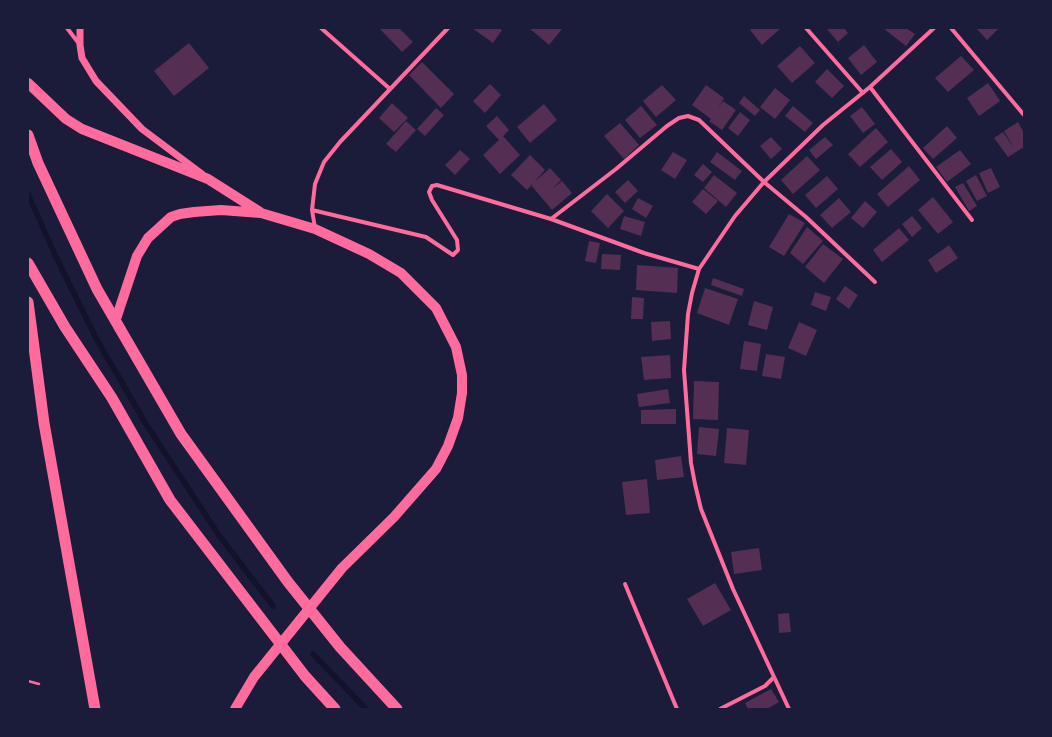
<!DOCTYPE html>
<html>
<head>
<meta charset="utf-8">
<style>
	body { margin:0 }
	#map { position:relative; width:1052px; height:737px; overflow:hidden; background:#1b1b3a; font-family:"Work Sans",sans-serif }
	canvas { display:block }
	.frame { position:absolute; inset:0; border:29px solid #1b1b3a; pointer-events:none }
</style>
</head>
<body>
<div id="map">
<canvas width="1052" height="737"></canvas>
<div class="frame"></div>
</div>
<script>
const context = document.querySelector('canvas').getContext('2d');
context.lineJoin = 'round';
const poly = rows => new Path2D(rows.map(r => 'M' + r).join(''));
function strokePath(path, color, width, dash) { context.strokeStyle = color; context.lineWidth = width; context.lineCap = dash ? 'butt' : 'round'; context.setLineDash(dash || []); context.stroke(path); }
function fillPath(path, color) { context.fillStyle = color; context.fill(path, 'evenodd'); }
strokePath(poly([
	[28,194,56,257,97,340,146,424,218,534,273,606],
	[313,654,366,709]
]), '#12122b', 5.5);
fillPath(poly([
	[379,28,399,28,413,42,402,52],
	[472,28,499,28,502,30,493,43],
	[529,28,560,28,562,29,549,45],
	[752,28,781,28,762,45,750,30],
	[826,28,844,28,848,33,838,42],
	[883,28,906,28,915,34,906,46],
	[976,28,999,28,987,40],
	[189,43,209,68,174,96,154,71],
	[864,45,877,62,861,75,848,58],
	[800,46,815,63,792,83,777,66],
	[961,56,974,70,948,92,935,78],
	[422,62,454,94,441,108,409,75],
	[827,69,844,86,832,98,815,82],
	[988,83,1000,101,979,116,967,98],
	[490,84,501,95,485,113,473,101],
	[662,85,676,100,656,117,643,101],
	[706,85,724,98,718,108,723,101,736,110,722,130,709,121,711,119,692,105],
	[775,88,790,100,775,119,760,107],
	[744,96,760,110,755,116,739,103],
	[392,103,408,118,394,132,379,118],
	[544,104,557,120,530,143,517,127],
	[641,106,657,125,640,138,625,120],
	[793,106,813,123,805,132,785,116],
	[862,107,875,124,863,133,850,116],
	[436,108,444,115,425,136,417,129],
	[740,112,750,120,738,136,728,128],
	[497,116,509,130,503,136,520,155,500,174,483,155,499,140,486,126],
	[406,121,416,130,396,152,386,144],
	[1018,122,1024,133,1024,147,1008,157,994,138,1003,132,1014,148,1004,131],
	[620,123,639,145,624,159,604,136],
	[947,126,957,138,933,159,923,148],
	[876,128,888,142,860,167,848,154],
	[771,137,782,149,771,159,760,146],
	[825,137,833,145,816,159,809,150],
	[891,149,902,162,882,180,870,167],
	[460,150,470,159,455,175,445,165],
	[960,150,971,164,947,182,936,167],
	[673,152,687,160,675,179,661,170],
	[717,152,742,171,735,180,710,162],
	[530,155,545,170,527,190,511,175],
	[807,156,820,170,793,194,781,180],
	[703,164,712,172,703,182,694,175],
	[909,166,920,180,888,207,877,194],
	[550,168,561,180,553,188,562,181,572,193,552,210,531,185],
	[991,168,1000,187,988,193,979,173],
	[714,175,737,193,726,207,704,188],
	[976,175,987,196,977,201,966,181],
	[827,176,838,189,816,208,805,195],
	[628,180,638,191,625,203,615,192],
	[963,183,977,206,969,211,955,187],
	[703,189,718,201,706,214,692,202],
	[607,194,624,211,608,228,591,211],
	[933,197,953,222,938,234,918,210],
	[638,198,653,206,646,218,632,209],
	[839,198,851,212,832,228,820,215],
	[865,201,877,212,863,228,851,218],
	[789,214,805,223,784,256,769,247],
	[624,216,645,222,641,236,620,229],
	[912,216,922,228,912,237,902,224],
	[807,227,823,241,803,264,790,253],
	[899,228,909,240,882,262,873,250],
	[589,241,600,243,596,263,585,261],
	[823,244,843,259,824,283,805,267],
	[949,245,958,258,936,273,928,260],
	[602,254,621,255,620,270,601,269],
	[637,265,678,268,677,293,636,290],
	[713,278,744,289,742,296,711,285],
	[845,286,858,295,849,309,836,299],
	[705,288,738,299,729,325,697,313],
	[815,292,831,297,826,311,811,305],
	[632,297,644,298,643,319,631,319],
	[754,301,773,307,767,330,748,325],
	[670,321,671,339,652,341,651,322],
	[799,322,817,330,806,356,788,348],
	[744,341,761,344,757,371,740,369],
	[766,354,785,357,781,379,762,376],
	[670,355,671,378,644,380,641,357],
	[694,381,719,382,718,420,693,419],
	[668,389,670,403,639,407,637,394],
	[676,409,676,424,641,424,641,410],
	[699,427,719,429,716,456,697,454],
	[727,428,749,430,746,465,724,463],
	[681,456,684,477,657,480,655,460],
	[647,479,650,513,626,515,622,482],
	[759,548,762,570,734,574,731,552],
	[715,583,731,610,703,626,687,599],
	[789,613,791,632,779,633,778,614],
	[771,689,779,702,767,709,748,709,745,703]
]), '#542f53');
strokePath(poly([
	[28,681,39,684]
]), '#ff6b9d', 2.5);
strokePath(poly([
	[67,28,80,45],
	[321,28,390,89],
	[806,28,863,93],
	[951,28,1024,115],
	[870,87,972,220],
	[312,210,426,237,453,255,458,250,457,240,432,200,429,192,432,186,437,185,551,219,644,253,699,269],
	[551,219,616,169,667,126,679,118,688,116,699,120,764,182,806,217,875,282],
	[315,228,312,210,315,184,324,162,340,142,448,28],
	[625,584,677,709],
	[720,709,765,686,773,678],
	[789,709,733,589,701,509,695,484,691,463,684,370,688,314,692,293,699,269,735,216,764,182,823,125,870,87,934,28]
]), '#ff6b9d', 4);
strokePath(poly([
	[80,28,80,45,82,58,96,81,142,129,202,174]
]), '#ff6b9d', 7);
strokePath(poly([
	[28,83,66,119,82,129,208,179,260,212],
	[116,319,137,256,148,238,171,217,180,214,194,212,221,210,261,213,315,229,369,254,401,273,436,308,456,347,462,375,462,393,458,418,448,446,436,469,394,517,342,568,254,677,235,709]
]), '#ff6b9d', 10);
strokePath(poly([
	[28,135,38,163,97,289,181,434,288,582,340,647,397,709],
	[28,263,65,327,112,398,170,500,305,676,335,709],
	[28,302,44,423,95,709]
]), '#ff6b9d', 11);
</script>
</body>
</html>
